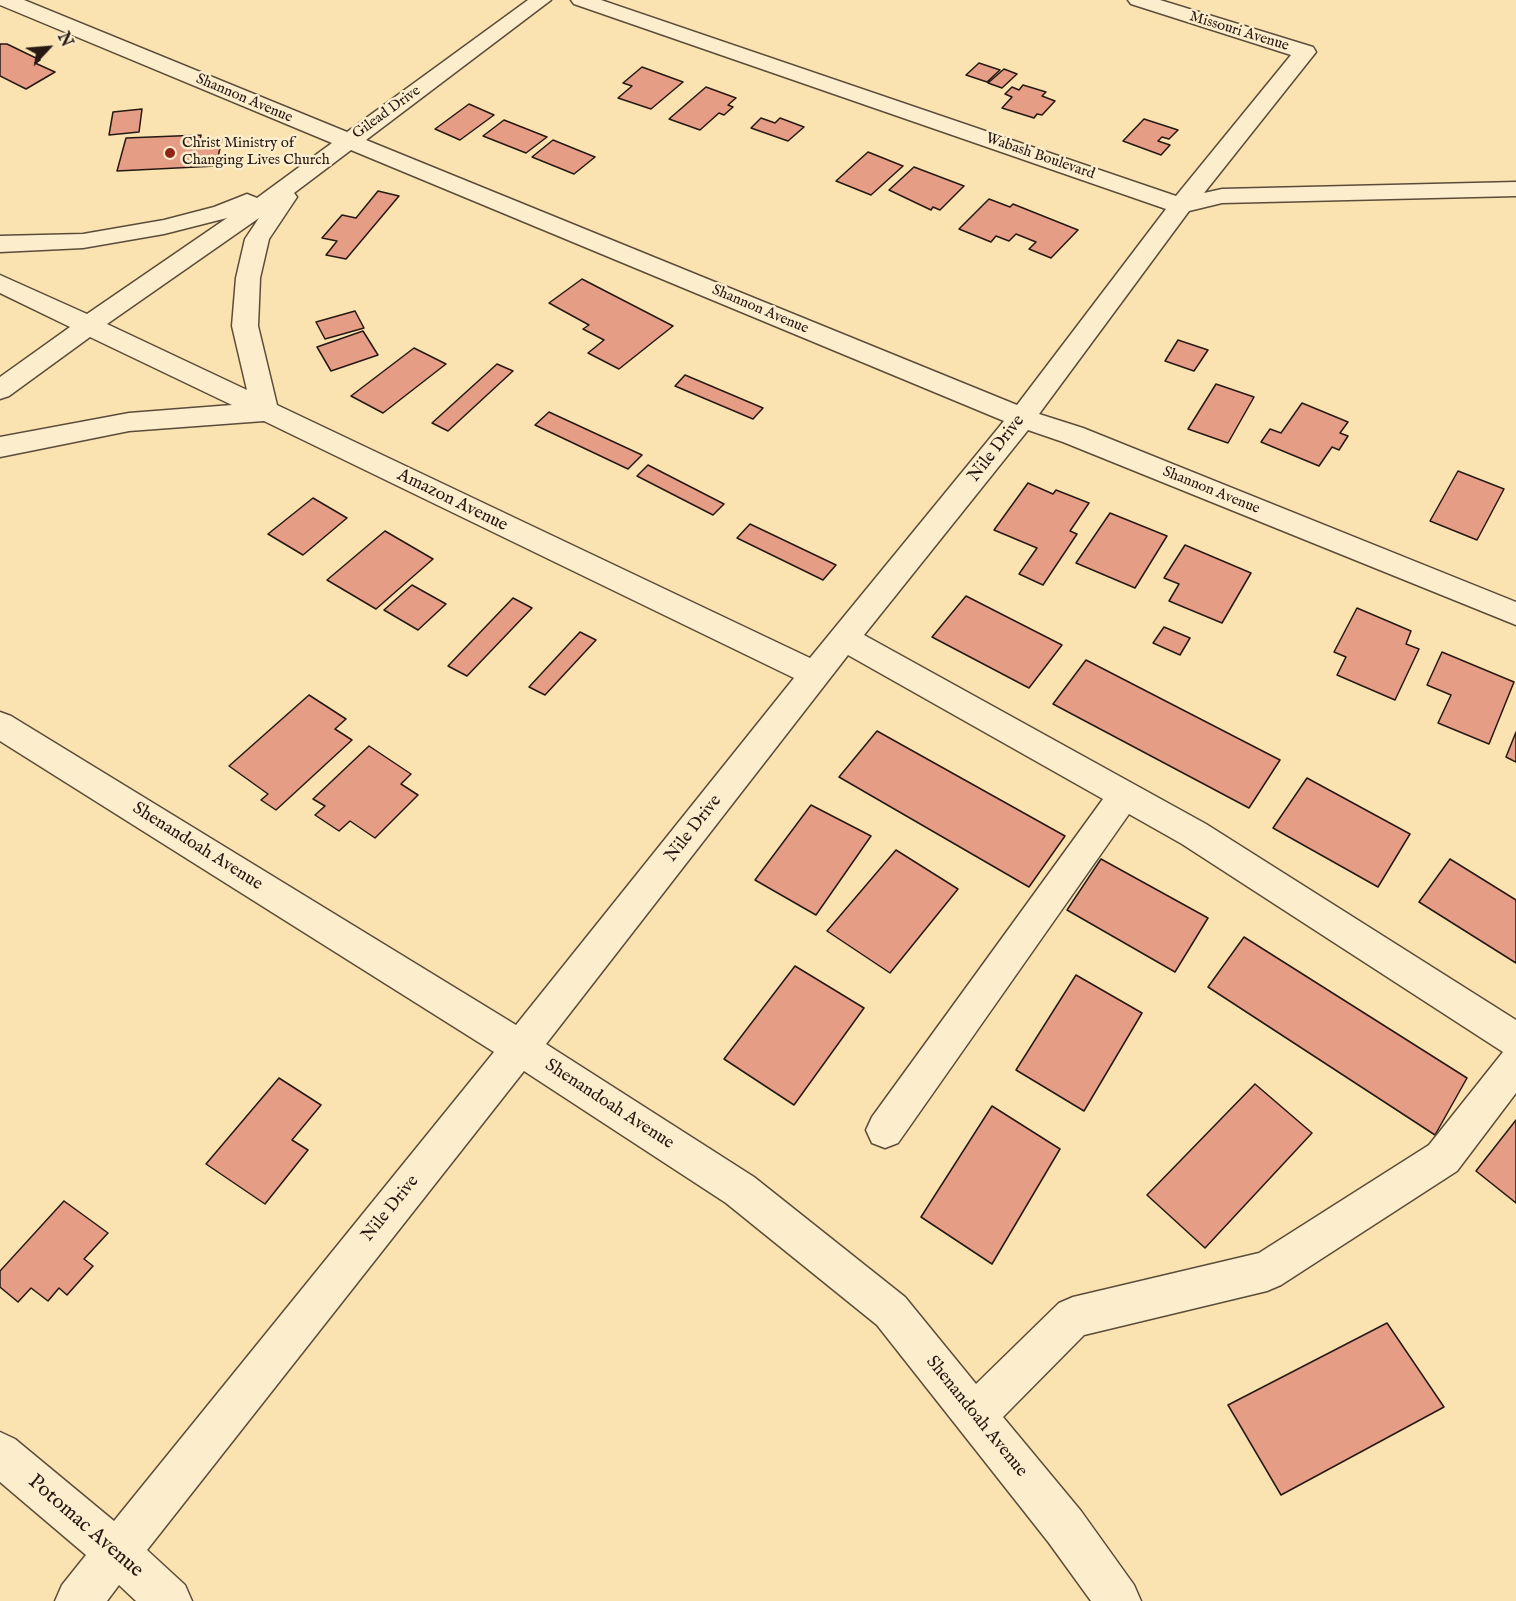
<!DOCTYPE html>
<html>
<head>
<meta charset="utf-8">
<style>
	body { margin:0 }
	#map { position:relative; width:1516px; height:1601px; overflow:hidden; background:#fae3b1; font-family:"IM FELL English",serif }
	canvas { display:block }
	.north { position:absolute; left:18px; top:18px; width:60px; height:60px; -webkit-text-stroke:4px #fcedcc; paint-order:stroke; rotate:64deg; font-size:16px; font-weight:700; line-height:24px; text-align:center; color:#261913 }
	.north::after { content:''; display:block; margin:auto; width:21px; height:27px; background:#261913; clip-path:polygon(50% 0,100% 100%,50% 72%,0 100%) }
</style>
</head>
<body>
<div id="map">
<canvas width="1516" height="1601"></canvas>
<div class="north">N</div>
</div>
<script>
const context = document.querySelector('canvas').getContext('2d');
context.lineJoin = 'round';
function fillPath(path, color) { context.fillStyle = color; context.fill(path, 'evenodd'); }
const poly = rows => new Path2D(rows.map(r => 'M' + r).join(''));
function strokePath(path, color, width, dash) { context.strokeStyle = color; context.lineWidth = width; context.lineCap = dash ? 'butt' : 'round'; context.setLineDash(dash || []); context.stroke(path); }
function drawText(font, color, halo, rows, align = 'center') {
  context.font = font + ' "IM FELL English",serif'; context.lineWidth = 5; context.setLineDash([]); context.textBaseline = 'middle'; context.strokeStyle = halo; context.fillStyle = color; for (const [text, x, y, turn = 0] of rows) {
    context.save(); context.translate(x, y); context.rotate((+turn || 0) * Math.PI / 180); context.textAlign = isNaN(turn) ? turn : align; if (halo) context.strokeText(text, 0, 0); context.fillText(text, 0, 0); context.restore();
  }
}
const building = poly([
	[0,44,7,44,40,60,35,63,55,72,26,89,0,76,0,44],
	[979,63,1000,70,987,82,966,75,979,63],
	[642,67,683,82,651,109,618,98,632,86,623,83,642,67],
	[1004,69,1017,74,1002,88,988,83,1004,69],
	[1023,85,1046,92,1042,96,1055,101,1042,115,1037,114,1034,118,1002,108,1012,97,1005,94,1012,87,1019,90,1023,85],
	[706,87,736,98,728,105,733,107,724,115,719,113,700,130,669,119,706,87],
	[469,104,494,115,460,140,435,129,469,104],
	[142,109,139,132,109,135,113,112,142,109],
	[761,118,775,123,780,118,804,127,788,141,751,128,761,118],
	[1144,119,1178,130,1169,139,1162,137,1158,141,1170,145,1161,155,1123,141,1144,119],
	[504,120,547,137,526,153,483,136,504,120],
	[201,135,200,140,222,139,216,166,117,171,126,138,201,135],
	[553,140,595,157,574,174,532,157,553,140],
	[868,152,903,166,871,195,836,181,868,152],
	[914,167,964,186,940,210,933,207,931,210,889,190,914,167],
	[378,191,399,196,346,259,326,255,337,241,322,238,342,215,356,218,378,191],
	[989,199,1010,207,1013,204,1078,230,1051,258,1029,249,1036,242,1016,234,1009,241,996,236,991,242,959,229,989,199],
	[582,279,673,326,619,369,588,353,604,340,583,329,589,325,549,303,582,279],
	[355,311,364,328,325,339,316,322,355,311],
	[363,331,378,355,331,371,317,347,363,331],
	[1178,340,1208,350,1194,371,1165,361,1178,340],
	[414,348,446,364,383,413,351,396,414,348],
	[497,364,513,371,448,431,432,423,497,364],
	[685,375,763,408,753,419,675,386,685,375],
	[1216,384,1254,397,1228,443,1188,429,1216,384],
	[1302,403,1348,422,1340,433,1348,436,1339,450,1332,447,1319,466,1261,442,1270,429,1281,433,1302,403],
	[549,412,642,455,628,469,535,425,549,412],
	[648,465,724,504,713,515,637,476,648,465],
	[1458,471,1504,489,1477,540,1430,521,1458,471],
	[1028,483,1053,494,1056,490,1089,503,1070,531,1077,534,1043,585,1019,574,1037,548,994,530,1028,483],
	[313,498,347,518,303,555,268,534,313,498],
	[1110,513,1167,536,1135,588,1076,563,1110,513],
	[750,524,836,565,823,580,737,538,750,524],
	[385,531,433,559,376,609,327,580,385,531],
	[1185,545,1251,573,1222,623,1169,601,1179,584,1164,578,1185,545],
	[412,585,446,604,418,630,384,610,412,585],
	[966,596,1062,645,1029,688,932,637,966,596],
	[513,598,532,608,467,676,448,666,513,598],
	[1357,608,1411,631,1406,644,1419,649,1395,700,1337,675,1346,657,1334,652,1357,608],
	[1164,627,1190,638,1180,655,1153,643,1164,627],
	[580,632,596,640,545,695,529,687,580,632],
	[1442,652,1514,682,1489,744,1438,723,1451,695,1427,685,1442,652],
	[1086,660,1280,760,1249,808,1053,704,1086,660],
	[309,695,346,719,335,729,352,740,276,810,261,800,268,794,229,766,309,695],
	[877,731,1065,836,1029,887,839,777,877,731],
	[1516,732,1516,762,1506,757,1516,732],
	[369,746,411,774,401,784,418,795,375,838,350,821,339,831,315,815,325,806,313,799,369,746],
	[1307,778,1410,834,1378,887,1273,828,1307,778],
	[811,805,871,836,816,915,755,880,811,805],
	[896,850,958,889,890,973,827,931,896,850],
	[1101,859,1208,918,1175,972,1067,910,1101,859],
	[1450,859,1516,900,1516,963,1419,902,1450,859],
	[1244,937,1467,1078,1435,1135,1208,987,1244,937],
	[795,966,864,1008,794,1105,724,1059,795,966],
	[1076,975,1142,1013,1084,1111,1016,1070,1076,975],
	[279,1078,321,1105,292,1140,308,1150,265,1204,206,1164,279,1078],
	[1255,1084,1312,1133,1205,1248,1147,1195,1255,1084],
	[992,1106,1060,1149,992,1264,921,1217,992,1106],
	[1516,1120,1516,1203,1476,1171,1516,1120],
	[64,1201,108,1233,84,1259,93,1266,67,1295,59,1288,48,1301,31,1288,18,1302,0,1287,0,1271,64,1201],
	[1387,1323,1444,1407,1281,1495,1228,1405,1387,1323]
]);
fillPath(building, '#e69d85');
strokePath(building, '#261913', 1.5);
const minor = poly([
	[0,0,24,0,347,132,528,0,551,0,366,140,1017,405,1166,209,574,4,571,0,601,0,1176,196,1291,55,1131,4,1128,0,1160,0,1313,47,1316,52,1204,193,1222,189,1516,182,1516,196,1222,203,1189,211,1039,414,1083,428,1516,602,1516,625,1063,442,1028,430,864,635,1206,824,1516,1020,1516,1093,1457,1171,1281,1285,1267,1291,1084,1335,1003,1417,1081,1511,1134,1585,1141,1601,1091,1601,1049,1543,877,1325,726,1203,524,1071,147,1550,185,1585,192,1601,136,1601,119,1585,107,1601,55,1601,62,1585,86,1555,0,1482,0,1432,15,1439,114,1521,494,1052,0,741,0,712,11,716,516,1025,794,678,264,421,129,431,0,457,0,437,129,413,232,405,90,337,9,396,0,399,0,377,70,327,0,293,0,275,87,314,227,218,164,234,83,248,0,252,0,236,83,234,164,220,214,207,247,194,257,198,332,143,0,5,0,0],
	[351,150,1004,421,810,658,277,405,258,326,260,278,269,239,297,197,294,193,351,150],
	[259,218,245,239,236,278,232,326,247,390,107,324,259,218],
	[848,655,1103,799,872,1117,866,1130,872,1143,885,1148,898,1143,1129,814,1182,844,1503,1052,1429,1145,1259,1253,1073,1297,1059,1303,976,1384,905,1297,754,1177,546,1044,848,655]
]);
strokePath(minor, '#5b4c3a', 3);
fillPath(minor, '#fcedcc');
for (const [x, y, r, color] of [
	[170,153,6,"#8f2418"]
]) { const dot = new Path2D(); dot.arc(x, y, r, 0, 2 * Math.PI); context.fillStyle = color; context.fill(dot); strokePath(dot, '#fcedcc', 2); }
drawText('15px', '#261913', '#fcedcc', [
	["Missouri Avenue",1239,32,17],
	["Shannon Avenue",244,99,23],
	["Gilead Drive",387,113,-36],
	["Wabash Boulevard",1040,157,19],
	["Shannon Avenue",760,310,23],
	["Shannon Avenue",1211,491,22]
]);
drawText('15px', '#261913', '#fcedcc', [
	["Christ Ministry of",182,144],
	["Changing Lives Church",182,161]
], 'left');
drawText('18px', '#261913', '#fcedcc', [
	["Nile Drive",997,449,-52],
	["Amazon Avenue",452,501,26],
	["Nile Drive",694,829,-52],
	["Shenandoah Avenue",197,847,32],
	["Shenandoah Avenue",609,1105,33],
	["Nile Drive",391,1209,-51],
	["Shenandoah Avenue",976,1417,51]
]);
drawText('21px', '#261913', '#fcedcc', [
	["Potomac Avenue",85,1527,41]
]);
</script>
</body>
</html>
